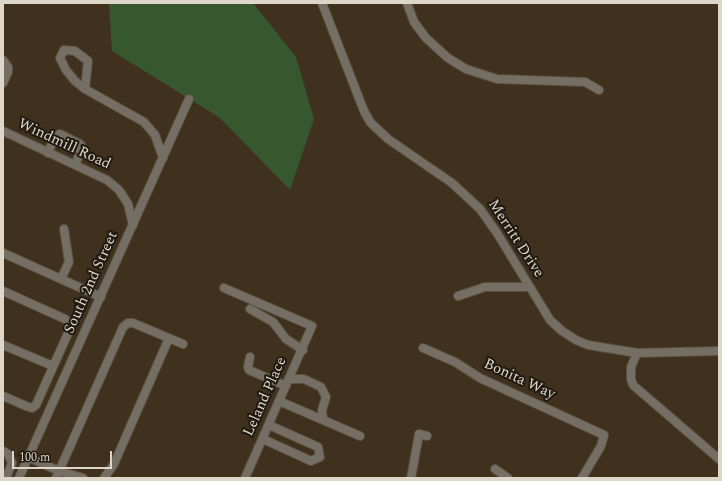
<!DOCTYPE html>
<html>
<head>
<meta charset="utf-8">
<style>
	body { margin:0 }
	#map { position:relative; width:722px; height:481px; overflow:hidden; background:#3f311d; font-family:Spectral,serif }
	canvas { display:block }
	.frame { position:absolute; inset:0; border:4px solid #dfd6ca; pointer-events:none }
	.scale { position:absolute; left:12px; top:451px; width:100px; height:18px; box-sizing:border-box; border:2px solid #dfd6ca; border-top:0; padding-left:5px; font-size:12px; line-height:14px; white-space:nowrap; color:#dfd6ca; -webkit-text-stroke:3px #201a11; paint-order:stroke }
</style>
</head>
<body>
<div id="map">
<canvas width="722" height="481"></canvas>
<div class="frame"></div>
<div class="scale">100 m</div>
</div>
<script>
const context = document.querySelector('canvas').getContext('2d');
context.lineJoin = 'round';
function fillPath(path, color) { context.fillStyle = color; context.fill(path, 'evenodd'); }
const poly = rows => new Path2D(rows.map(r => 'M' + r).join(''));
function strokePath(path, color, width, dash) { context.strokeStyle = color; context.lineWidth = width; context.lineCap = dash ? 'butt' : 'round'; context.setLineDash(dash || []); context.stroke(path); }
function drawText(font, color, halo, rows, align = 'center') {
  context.font = font + ' Spectral,serif'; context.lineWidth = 4; context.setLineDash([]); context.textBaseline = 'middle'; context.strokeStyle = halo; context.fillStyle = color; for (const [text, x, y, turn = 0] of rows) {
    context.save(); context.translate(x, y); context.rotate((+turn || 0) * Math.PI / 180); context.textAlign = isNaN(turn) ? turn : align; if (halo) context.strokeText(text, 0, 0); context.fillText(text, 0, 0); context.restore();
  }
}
fillPath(poly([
	[109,3,253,3,296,57,314,119,290,190,220,118,112,51]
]), '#37582f');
const minor = poly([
	[322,3,364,111,370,122,388,139,452,183,480,209,497,233,550,320,562,331,576,340,588,345,637,353,719,351],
	[407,3,414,22,426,38,448,58,466,69,497,79,585,82,599,90],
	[3,60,8,67,8,72,3,83],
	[85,89,75,81,66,70,60,58,64,50,75,51,88,61,85,89,144,122,155,135,163,158],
	[3,131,107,180,119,190,128,204,133,225],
	[48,153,55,136,60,134,80,144,82,147,75,165],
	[3,253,101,297],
	[61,279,69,262,64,229],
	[224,288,312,326,245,478],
	[3,291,65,319,69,323,70,329,36,405,32,408,26,406,3,396],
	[458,296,485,287,530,287],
	[250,309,273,322,286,339,303,350],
	[3,345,53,366],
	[423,348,455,362,480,378,604,435,601,446,582,478],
	[637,353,631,367,631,379,633,385,719,459],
	[250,357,248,367,249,370,286,386],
	[289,379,304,379,321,387,326,397,322,410,323,419],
	[279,401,360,436],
	[263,439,311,461,320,457,318,447,269,425],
	[3,451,8,454,12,463,6,478],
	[28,457,59,471,83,478],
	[495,469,508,478],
	[19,478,189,99],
	[56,478,123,327,128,323,133,323,183,344],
	[104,478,114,464,169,338],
	[411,478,419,434,427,436]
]);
strokePath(minor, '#5c4f3c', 10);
strokePath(minor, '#756e65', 8);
drawText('15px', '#dfd6ca', '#201a11', [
	["Windmill Road",64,145,25],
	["Merritt Drive",515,239,57],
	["South 2nd Street",92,283,-66],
	["Bonita Way",519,380,25],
	["Leland Place",266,397,-66]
]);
</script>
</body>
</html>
